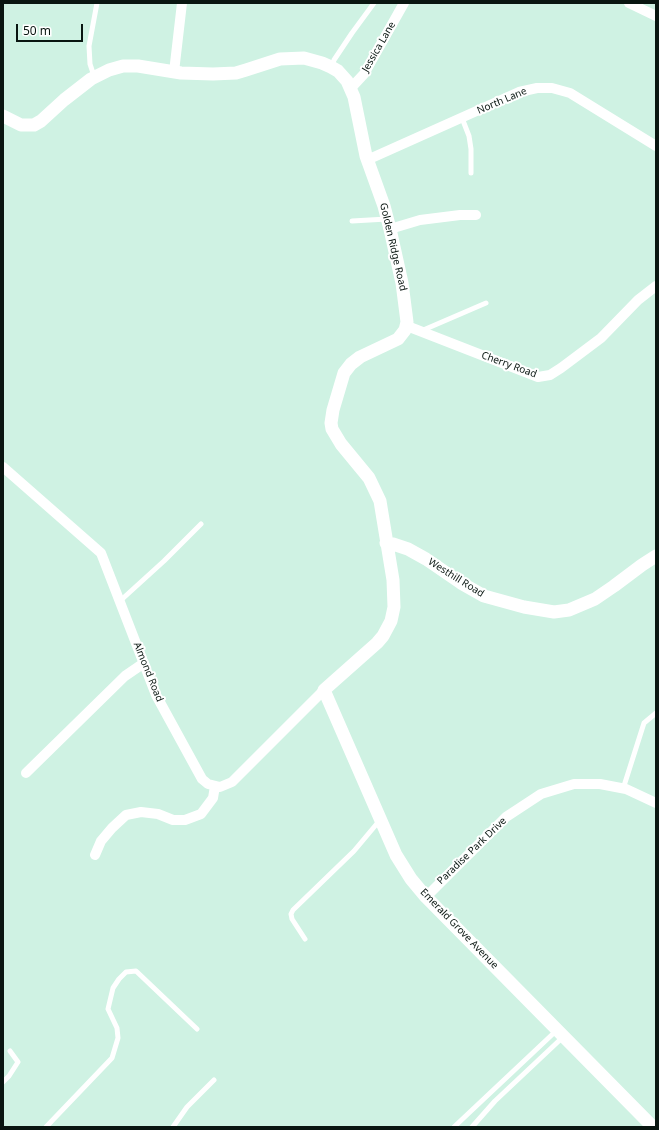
<!DOCTYPE html>
<html>
<head>
<meta charset="utf-8">
<style>
	body { margin:0 }
	#map { position:relative; width:659px; height:1130px; overflow:hidden; background:#cff2e3; font-family:"Noto Sans",sans-serif }
	canvas { display:block }
	.frame { position:absolute; inset:0; border:4px solid #091611; pointer-events:none }
	.scale { position:absolute; left:16px; top:24px; width:67px; height:18px; box-sizing:border-box; border:2px solid #091611; border-top:0; padding-left:5px; font-size:12px; line-height:14px; white-space:nowrap; color:#091611; -webkit-text-stroke:3px #fff; paint-order:stroke }
</style>
</head>
<body>
<div id="map">
<canvas width="659" height="1130"></canvas>
<div class="frame"></div>
<div class="scale">50 m</div>
</div>
<script>
const context = document.querySelector('canvas').getContext('2d');
context.lineJoin = 'round';
const poly = rows => new Path2D(rows.map(r => 'M' + r).join(''));
function strokePath(path, color, width, dash) { context.strokeStyle = color; context.lineWidth = width; context.lineCap = dash ? 'butt' : 'round'; context.setLineDash(dash || []); context.stroke(path); }
function drawText(font, color, halo, rows, align = 'center') {
  context.font = font + ' "Noto Sans",sans-serif'; context.lineWidth = 4; context.setLineDash([]); context.textBaseline = 'middle'; context.strokeStyle = halo; context.fillStyle = color; for (const [text, x, y, turn = 0] of rows) {
    context.save(); context.translate(x, y); context.rotate((+turn || 0) * Math.PI / 180); context.textAlign = isNaN(turn) ? turn : align; if (halo) context.strokeText(text, 0, 0); context.fillText(text, 0, 0); context.restore();
  }
}
strokePath(poly([
	[332,66,334,60,352,33,374,3],
	[94,76,90,64,89,46,97,3],
	[462,118,469,136,471,149,471,173],
	[352,221,387,219],
	[421,331,486,303],
	[120,601,164,561,201,524],
	[623,789,644,723,656,713],
	[305,939,292,919,291,914,293,910,354,851,380,820],
	[3,1082,9,1076,18,1062,10,1051],
	[46,1127,112,1058,118,1038,117,1028,108,1009,113,988,119,979,126,972,136,971,197,1029],
	[173,1127,187,1107,214,1080],
	[454,1127,557,1030],
	[472,1127,495,1101,563,1037]
]), '#fff', 5);
strokePath(poly([
	[629,3,656,16],
	[174,72,182,3],
	[351,88,364,74,404,3],
	[367,160,519,92,537,88,552,88,570,93,656,146],
	[390,229,420,220,460,215,476,215],
	[407,326,538,377,550,375,561,368,601,338,638,300,656,286],
	[3,467,101,553,156,695,202,779,208,784,220,787,232,782,324,690],
	[26,773,125,676,144,663],
	[95,855,101,841,112,828,126,815,141,812,158,814,173,820,185,820,201,814,213,798,215,786],
	[426,897,506,817,541,794,574,784,600,784,626,789,656,803]
]), '#fff', 10);
strokePath(poly([
	[3,116,21,125,34,125,41,121,64,100,91,79,109,70,123,66,138,66,181,73,213,74,236,73,246,70,280,59,304,58,322,63,331,67,338,71,347,81,354,97,366,156,384,206,390,229,402,283,407,322,405,330,398,339,360,357,351,364,344,373,333,410,331,423,332,429,341,444,369,478,380,501,393,580,394,607,391,621,383,636,377,643,324,690,396,855,411,879,426,897,653,1127],
	[386,543,393,544,408,549,426,559,461,583,484,596,524,607,554,612,569,610,595,599,614,586,642,565,656,556]
]), '#fff', 13);
drawText('10px', '#091611', '#fff', [
	["Jessica Lane",379,47,-60],
	["North Lane",502,101,-23],
	["Golden Ridge Road",393,247,77],
	["Cherry Road",509,365,20],
	["Westhill Road",456,578,32],
	["Almond Road",148,672,68],
	["Paradise Park Drive",472,851,-44],
	["Emerald Grove Avenue",459,929,46]
]);
</script>
</body>
</html>
